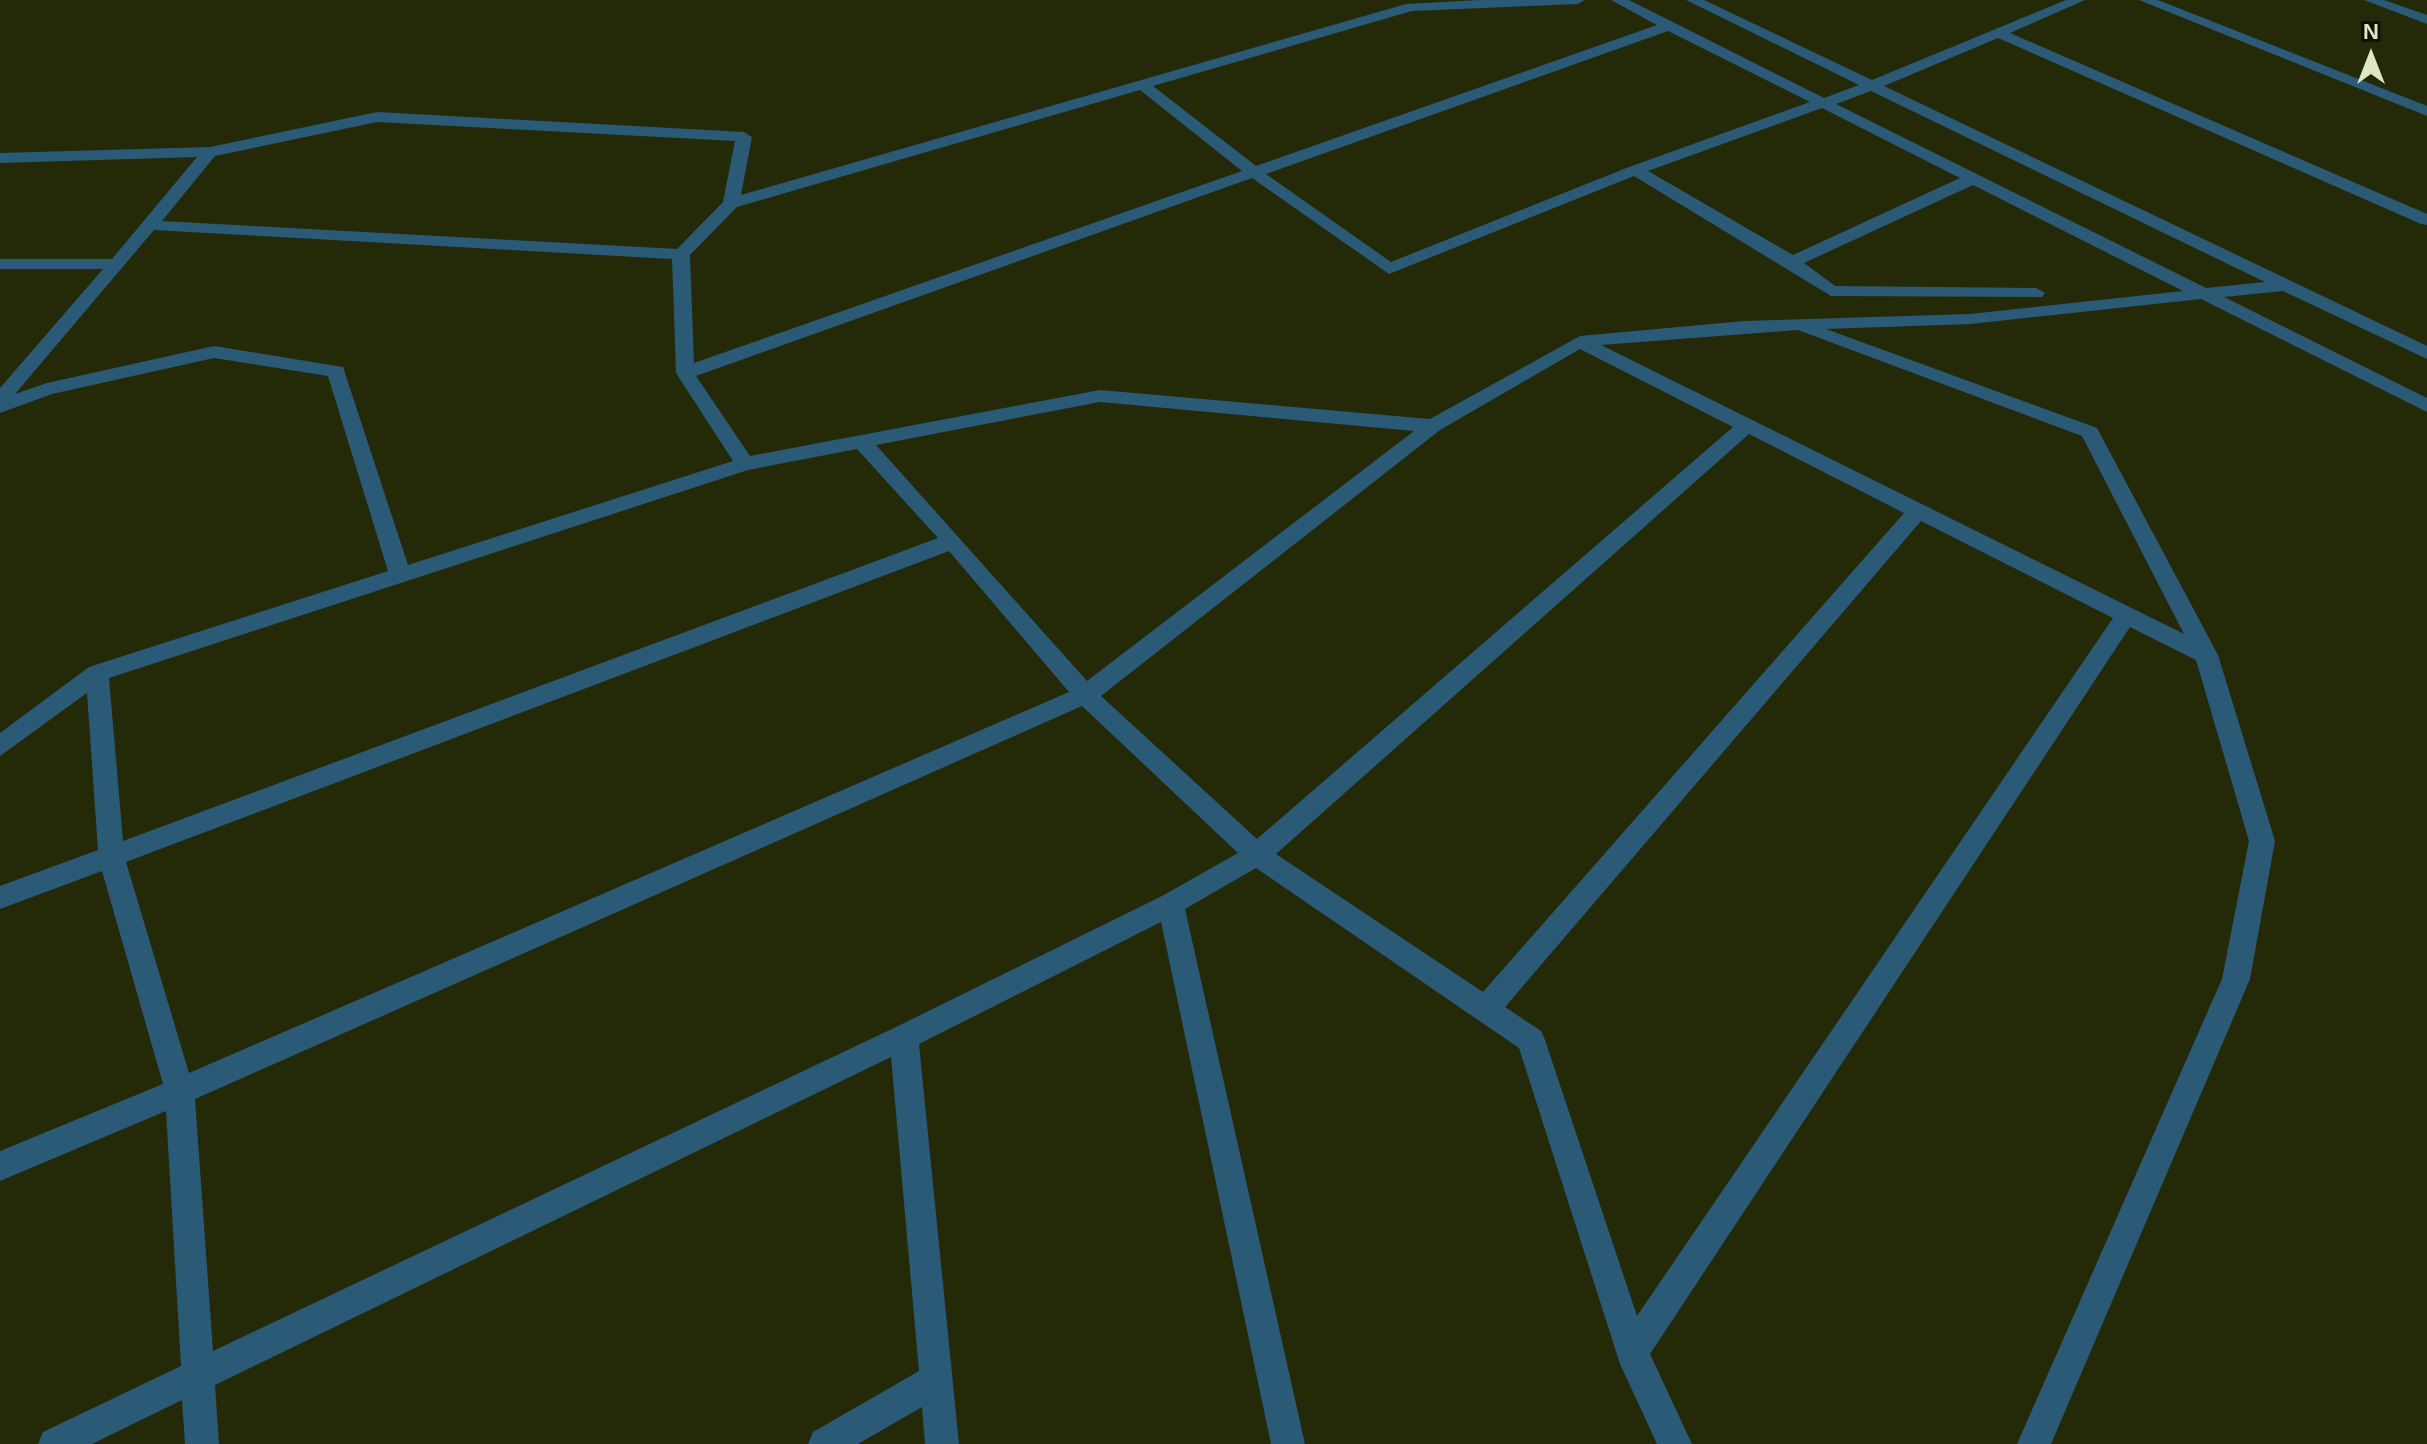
<!DOCTYPE html>
<html>
<head>
<meta charset="utf-8">
<style>
	body { margin:0 }
	#map { position:relative; width:2427px; height:1444px; overflow:hidden; background:#242908; font-family:Helvetica,sans-serif }
	canvas { display:block }
	.north { position:absolute; left:2331px; top:16px; width:80px; height:80px; -webkit-text-stroke:6px #0e1100; paint-order:stroke; rotate:0deg; font-size:22px; font-weight:700; line-height:32px; text-align:center; color:#dee6c5 }
	.north::after { content:''; display:block; margin:auto; width:28px; height:36px; background:#dee6c5; clip-path:polygon(50% 0,100% 100%,50% 72%,0 100%) }
</style>
</head>
<body>
<div id="map">
<canvas width="2427" height="1444"></canvas>
<div class="north">N</div>
</div>
<script>
const context = document.querySelector('canvas').getContext('2d');
context.lineJoin = 'round';
const poly = rows => new Path2D(rows.map(r => 'M' + r).join(''));
function fillPath(path, color) { context.fillStyle = color; context.fill(path, 'evenodd'); }
fillPath(poly([
	[1480,0,1585,0,1578,4,1412,11,1153,86,1256,166,1657,25,1611,0,1629,0,1824,98,1859,85,1686,0,1704,0,1872,80,2066,0,2085,0,2010,33,2427,214,2427,225,2421,224,1998,38,1884,86,2427,346,2427,359,2283,291,2224,297,2427,398,2427,412,2201,299,1970,324,1826,329,2097,428,2218,655,2275,841,2250,979,2051,1444,2017,1444,2222,979,2249,841,2196,660,2130,627,1650,1354,1692,1444,1657,1444,1620,1364,1519,1048,1256,868,1185,909,1305,1444,1271,1444,1161,922,919,1044,959,1444,925,1444,922,1407,858,1444,808,1444,813,1432,919,1371,891,1057,215,1385,219,1444,185,1444,182,1400,92,1444,38,1444,43,1432,181,1366,166,1111,0,1181,0,1151,163,1084,102,871,0,909,0,886,98,850,87,693,0,756,0,733,89,667,388,571,328,376,214,358,52,394,0,413,0,388,103,269,0,269,0,259,112,259,197,157,0,163,0,153,210,147,377,112,744,132,752,137,741,195,1406,4,1480,0],
	[1668,31,1810,102,1629,167,1391,262,1266,174,1668,31],
	[1140,90,1242,171,694,363,690,255,737,207,1140,90],
	[1871,91,2265,282,2206,288,1836,104,1871,91],
	[1822,108,1960,178,1793,255,1648,171,1822,108],
	[377,122,735,141,723,202,677,249,162,221,215,156,377,122],
	[1634,176,1831,296,2042,297,2045,293,2036,288,1835,286,1804,263,1973,185,2183,291,1970,314,1744,321,1580,336,1430,419,1100,390,750,456,696,376,1252,178,1389,274,1634,176],
	[154,230,672,259,676,373,733,461,408,565,343,367,214,346,47,383,15,394,154,230],
	[1798,330,2082,436,2184,634,1601,345,1798,330],
	[1580,349,1733,427,1257,839,1101,696,1440,430,1580,349],
	[1100,402,1414,431,1087,681,876,445,1100,402],
	[1749,434,1904,513,1483,992,1276,854,1749,434],
	[857,449,938,538,123,841,109,678,748,470,857,449],
	[1921,521,2113,618,1637,1316,1545,1040,1541,1031,1505,1007,1921,521],
	[949,551,1069,692,189,1073,126,862,949,551],
	[1082,706,1238,853,1162,896,894,1028,213,1351,195,1099,1082,706],
	[2139,0,2158,0,2427,106,2427,116,2139,0],
	[2364,0,2384,0,2427,15,2427,24,2364,0]
]), '#2b5a77');
</script>
</body>
</html>
